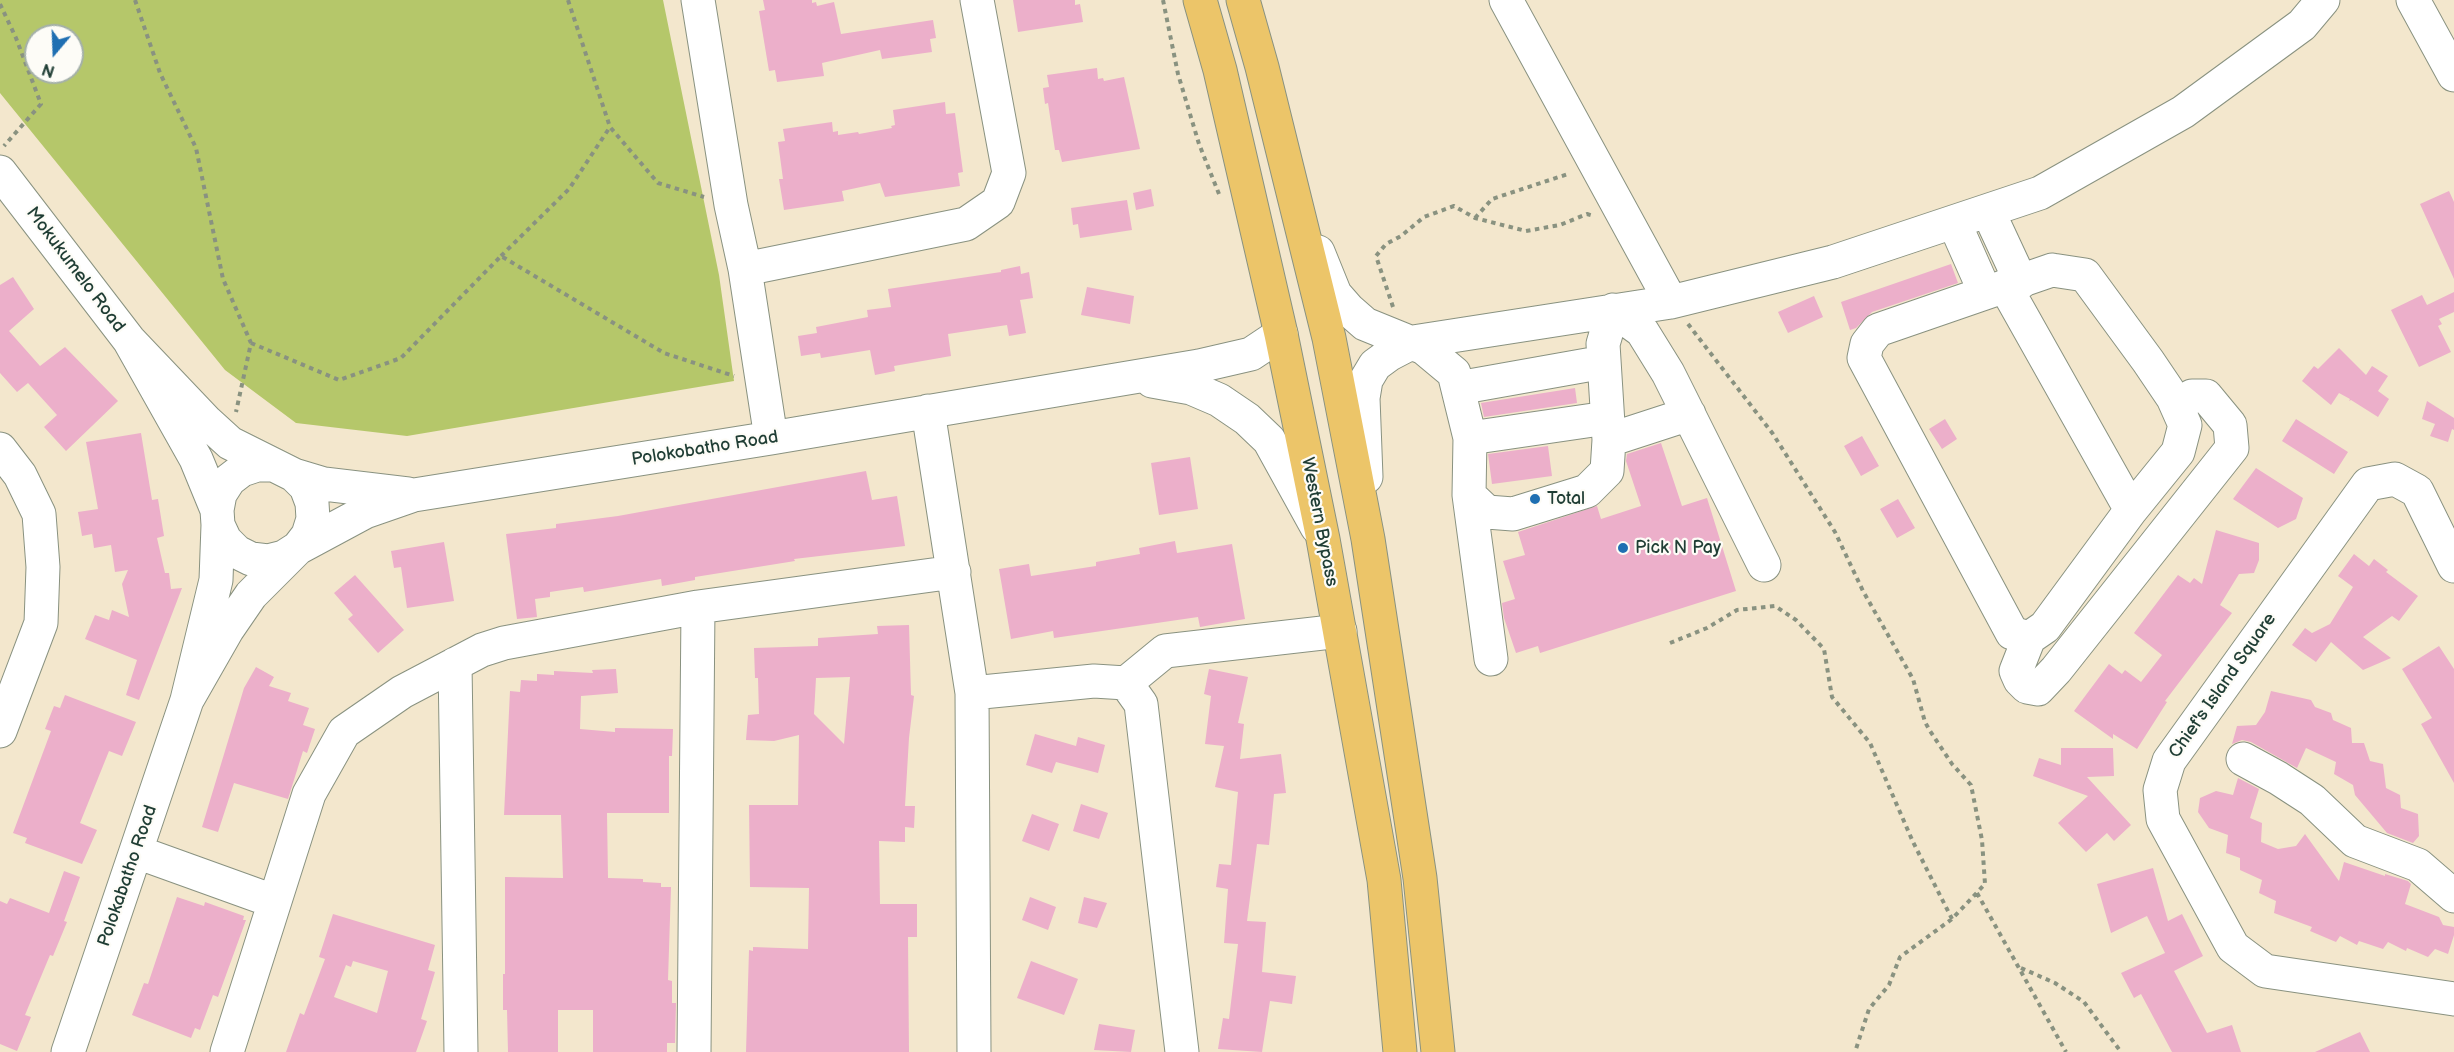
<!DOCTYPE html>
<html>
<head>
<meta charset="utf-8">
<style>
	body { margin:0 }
	#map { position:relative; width:2454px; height:1052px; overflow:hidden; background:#f3e7cd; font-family:"Balsamiq Sans",sans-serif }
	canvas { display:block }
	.north { position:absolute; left:24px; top:24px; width:60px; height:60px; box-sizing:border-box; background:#fdfcf7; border:2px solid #a4b0a9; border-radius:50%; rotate:199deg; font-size:16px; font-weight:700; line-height:24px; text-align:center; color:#1f3d34 }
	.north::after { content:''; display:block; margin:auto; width:21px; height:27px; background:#1f6fb2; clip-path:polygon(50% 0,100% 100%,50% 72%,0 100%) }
</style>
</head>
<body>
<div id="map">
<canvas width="2454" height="1052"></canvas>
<div class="north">N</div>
</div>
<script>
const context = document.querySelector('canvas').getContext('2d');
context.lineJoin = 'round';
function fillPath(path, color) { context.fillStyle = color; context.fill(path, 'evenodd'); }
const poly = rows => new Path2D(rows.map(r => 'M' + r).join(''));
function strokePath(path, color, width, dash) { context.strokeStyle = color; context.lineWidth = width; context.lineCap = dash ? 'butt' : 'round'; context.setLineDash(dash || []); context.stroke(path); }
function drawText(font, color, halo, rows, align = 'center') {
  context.font = font + ' "Balsamiq Sans",sans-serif'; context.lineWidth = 4.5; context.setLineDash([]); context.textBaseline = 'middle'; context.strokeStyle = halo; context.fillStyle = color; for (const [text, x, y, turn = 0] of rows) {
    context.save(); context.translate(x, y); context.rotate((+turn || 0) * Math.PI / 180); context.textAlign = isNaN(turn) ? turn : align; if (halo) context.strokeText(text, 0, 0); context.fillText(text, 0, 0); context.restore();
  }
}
fillPath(poly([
	[0,0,663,0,719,275,734,381,407,436,296,423,225,370,0,93],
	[36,36,72,36,72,72,36,72]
]), '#b5c76a');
fillPath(poly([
	[763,0,812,0,812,3,816,2,817,6,834,2,841,34,933,20,936,38,930,39,932,52,882,59,880,50,822,63,824,76,777,82,775,70,769,71,759,11,765,10],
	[1013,0,1075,0,1075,5,1080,4,1083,22,1018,32],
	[1097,68,1098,79,1103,78,1104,81,1124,77,1140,149,1062,162,1059,150,1055,150,1048,103,1045,104,1043,88,1049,87,1047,75],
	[945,102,946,114,955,113,963,172,958,173,960,186,885,197,880,183,842,191,844,201,784,210,779,179,783,179,778,142,785,141,783,129,832,122,833,132,838,131,838,135,858,132,859,134,892,128,891,126,895,125,893,110],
	[1151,189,1154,206,1136,210,1133,193],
	[2449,191,2454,202,2454,279,2420,204],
	[1127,200,1132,230,1080,238,1078,224,1073,225,1071,208],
	[1951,264,1958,283,1872,312,1856,328,1850,330,1841,302],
	[1020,266,1021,274,1029,272,1033,298,1020,300,1026,333,1009,336,1007,325,948,334,951,356,894,366,895,371,875,375,870,350,821,358,820,353,801,356,798,336,817,333,816,327,868,317,867,310,891,307,888,289,1001,272,1001,270],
	[13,277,34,309,9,331,40,366,65,347,118,401,66,451,44,427,57,415,28,383,17,392,0,373,0,285],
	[1087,287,1134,296,1130,324,1081,315],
	[2454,292,2454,312,2439,319,2442,324,2438,326,2451,352,2419,367,2391,310,2422,295,2427,305],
	[1814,296,1823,317,1788,333,1778,312],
	[2339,348,2366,375,2372,366,2388,376,2378,391,2389,399,2378,417,2351,400,2349,401,2350,399,2339,393,2331,405,2302,381,2314,366,2318,369],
	[1575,388,1577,403,1484,417,1481,403],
	[2427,401,2454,418,2454,430,2452,429,2448,442,2430,436,2435,424,2422,419],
	[1945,419,1957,439,1942,449,1929,429],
	[2296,419,2348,452,2334,474,2282,441],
	[141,433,152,500,158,499,164,536,157,538,165,573,169,573,171,589,182,588,139,700,126,695,137,660,85,639,95,615,109,620,112,610,129,617,122,584,128,570,115,572,111,545,94,548,92,534,82,536,78,512,98,509,86,442],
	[1862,436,1879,466,1861,476,1844,446],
	[1661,443,1682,506,1707,498,1736,591,1540,653,1538,646,1516,653,1504,618,1502,603,1515,599,1503,561,1525,555,1518,532,1597,506,1601,519,1641,506,1626,461,1627,454],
	[1548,446,1552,476,1492,484,1488,454],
	[1190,457,1198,509,1159,515,1151,463],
	[2256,468,2303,498,2296,519,2278,528,2233,499],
	[866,471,872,500,897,496,905,546,794,559,795,561,695,577,695,580,662,586,661,579,584,592,583,587,550,592,550,597,535,599,537,617,517,619,506,534,556,528,556,524,618,516],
	[1898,499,1915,528,1897,538,1880,509],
	[2216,530,2259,543,2259,560,2254,573,2239,574,2220,605,2232,613,2165,701,2167,702,2137,749,2113,734,2113,739,2074,711,2109,664,2122,674,2125,670,2141,682,2162,655,2134,633,2178,575,2190,583,2194,578,2202,584],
	[1175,541,1177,553,1232,544,1245,619,1200,627,1198,617,1054,638,1053,631,1011,639,999,569,1029,564,1031,576,1096,566,1096,562,1140,554,1139,548],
	[444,542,454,601,407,608,401,567,394,568,391,551],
	[2354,554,2369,566,2374,559,2388,570,2386,572,2418,596,2399,621,2392,616,2363,637,2391,658,2363,670,2331,642,2316,662,2292,645,2305,628,2312,633,2330,624,2353,587,2338,576],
	[355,575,404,630,378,653,348,619,353,615,334,593],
	[909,625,911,695,914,696,909,738,905,806,915,806,914,828,905,827,905,842,879,841,880,904,917,904,917,937,908,937,909,1052,746,1052,749,950,753,951,753,947,808,949,809,888,750,887,749,805,798,805,799,735,774,741,746,740,748,715,759,714,758,678,755,678,754,648,818,646,818,638,878,634,877,626],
	[850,677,844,744,814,714,816,678],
	[2439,646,2454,669,2454,783,2421,724,2432,718,2402,669],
	[256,667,274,677,269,686,291,693,288,701,309,708,303,725,315,729,307,753,303,751,288,799,234,783,218,832,202,827,244,688],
	[616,669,618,693,581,696,580,729,615,732,615,728,673,729,672,756,669,756,669,813,607,813,608,878,643,879,643,882,661,883,661,887,671,887,668,980,672,981,672,1003,676,1003,675,1043,667,1043,667,1052,593,1052,593,1010,558,1010,558,1052,508,1052,507,1010,503,1010,503,974,505,974,505,877,563,878,561,815,504,815,510,691,520,692,521,680,537,681,537,674,554,675,554,671,593,673,592,670],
	[1209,669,1248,677,1238,723,1244,724,1240,759,1281,754,1286,793,1274,794,1269,845,1257,844,1247,921,1266,922,1262,972,1296,976,1292,1004,1270,1001,1262,1052,1218,1049,1223,1018,1229,1019,1238,944,1224,943,1228,889,1216,887,1219,864,1231,865,1238,792,1215,787,1224,746,1205,744,1211,696,1204,694],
	[2271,691,2311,700,2315,707,2331,713,2333,720,2351,728,2352,743,2364,743,2370,761,2383,764,2386,788,2400,795,2401,808,2418,814,2419,836,2413,843,2387,833,2355,795,2353,785,2334,774,2336,762,2306,748,2297,768,2251,742,2242,740,2232,744,2237,726,2256,725,2265,712],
	[65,695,136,722,122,756,109,751,80,823,97,830,82,864,25,843,27,838,13,833,51,731,45,729,54,706,60,708],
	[1035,734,1076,746,1078,737,1105,745,1098,773,1056,762,1052,773,1026,765],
	[2061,748,2113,748,2114,776,2087,777,2131,825,2114,841,2107,833,2086,852,2058,823,2088,796,2033,776,2039,758,2061,765],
	[2238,778,2259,789,2250,818,2262,823,2261,842,2278,849,2296,846,2305,834,2339,881,2344,862,2385,876,2385,874,2408,881,2411,884,2405,904,2439,917,2443,925,2454,927,2454,935,2448,954,2435,949,2428,957,2407,948,2406,951,2388,942,2383,949,2359,941,2357,945,2340,936,2336,942,2310,931,2312,927,2274,913,2276,901,2259,893,2262,880,2240,870,2240,858,2226,853,2228,835,2209,828,2198,812,2200,798,2216,791,2233,795],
	[1081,804,1108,813,1099,839,1073,831],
	[1032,814,1059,824,1049,851,1022,841],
	[2153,868,2168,921,2182,914,2203,956,2174,971,2207,1033,2232,1025,2241,1052,2172,1052,2141,994,2134,998,2121,973,2165,953,2147,916,2111,933,2097,884],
	[64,871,80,877,64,921,67,922,53,956,50,955,25,1015,31,1017,17,1051,0,1044,0,901,7,904,10,898,49,913],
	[177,897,204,906,205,902,244,916,243,920,246,920,218,997,213,995,200,1030,195,1028,191,1038,132,1015,144,983,148,984],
	[1030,897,1056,907,1048,930,1022,920],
	[1084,897,1107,903,1097,928,1078,923],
	[333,914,435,945,428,970,435,972,421,1019,427,1021,416,1052,286,1052,300,1013,304,1015,325,959,319,957],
	[353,961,388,971,377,1013,334,997,346,965,351,967],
	[1031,961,1078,979,1064,1015,1017,998],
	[1099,1024,1135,1030,1131,1052,1094,1050],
	[2360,1032,2370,1052,2315,1052]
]), '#ecafca');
const minor = poly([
	[698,0,731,205,745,269,771,438],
	[1506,0,1671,302],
	[2413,0,2454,75],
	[0,172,129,340,207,422,230,443,274,465],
	[1988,211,2021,282],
	[1954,222,1985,292],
	[1318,252,1335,294,1349,310,1365,324,1424,348,1454,373,1470,438,1469,495,1487,512,1513,514,1587,491,1607,471,1609,440,1603,344,1613,310,1642,331,1668,373,1764,565],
	[745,269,966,224,998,202,1009,173,977,0],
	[2052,270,2085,275,2148,361,2173,398,2185,425,2178,452,2131,510,2045,627,2029,638,2012,633,1864,358,1867,344,1878,330,2052,270],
	[2005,286,2131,510],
	[129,340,196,459,217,510,218,525,225,540,237,552,251,559,268,561,284,557,298,548,308,535,313,519,312,503,306,487,294,475,274,465,257,465,242,470,229,480,220,494,217,510],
	[1152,381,1191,388,1219,400,1247,419,1269,440,1317,527],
	[1458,388,1604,362],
	[928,411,972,693,974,1052],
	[1470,438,1607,418],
	[1609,440,1689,414],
	[0,449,20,475,39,514,43,567,41,623,0,731],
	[294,475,324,484,408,494],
	[1366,477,1363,398,1366,380,1375,365,1390,354,1413,342,1671,302,1833,262,2040,193,2183,112,2302,25,2323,0],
	[1469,495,1491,659],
	[2454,566,2417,491,2395,479,2368,484,2169,761,2160,790,2163,819,2233,947,2265,971,2454,999],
	[2029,638,2016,671,2020,680,2027,687,2038,689,2056,670,2232,448,2230,425,2206,396,2192,396,2178,408],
	[455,664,461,1052],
	[1126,683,1165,651,1340,631],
	[972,693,1094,681,1126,683,1141,704,1182,1052],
	[187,700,227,630,251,595,298,548,365,512,414,495,771,438,1199,366,1251,354,1281,334],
	[2243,759,2278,778,2312,800,2355,841,2418,865,2454,896],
	[137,852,273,901],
	[68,1052,187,700,216,580,218,525],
	[227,1052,309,794,344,732,402,692,482,650,504,643,698,607,954,572],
	[694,1052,698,607]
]);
const highway = poly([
	[1200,0,1220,70,1281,334,1323,539,1384,880,1400,1052],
	[1243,0,1262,67,1329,338,1368,539,1420,878,1438,1052]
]);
strokePath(minor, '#899280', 35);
strokePath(highway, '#899280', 35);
strokePath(poly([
	[135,0,160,73,196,148,223,279,251,343,236,412],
	[568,0,610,127,658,183,704,197],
	[1163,0,1178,74,1199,144,1219,194],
	[0,4,16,38,41,104,4,146],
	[1475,218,1492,199,1568,174,1569,172],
	[501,256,569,189,610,127],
	[1393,307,1376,256,1386,244,1401,236,1424,217,1454,206,1475,218,1526,231,1560,225,1587,214,1594,216],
	[1688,324,1773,434,1835,532,1863,591,1913,679,1925,722,1930,731,1952,764,1971,785,1982,840,1985,884,1952,919,1900,957,1889,985,1869,1009,1855,1052],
	[251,343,339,380,401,358,501,256,664,353,734,376],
	[1670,643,1707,628,1737,610,1775,606,1796,620,1824,649,1832,697,1870,743,1913,842,1952,919],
	[1977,893,2066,1052],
	[2021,968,2055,983,2084,1002,2121,1052]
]), '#899280', 4, [4.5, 4.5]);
strokePath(minor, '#fff', 33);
strokePath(highway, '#ecc569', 33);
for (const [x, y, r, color] of [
	[1535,499,6,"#1f6fb2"],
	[1623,548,6,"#1f6fb2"]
]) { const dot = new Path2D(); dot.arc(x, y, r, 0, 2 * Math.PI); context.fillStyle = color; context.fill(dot); strokePath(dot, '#fdfcf7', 2); }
drawText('18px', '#1f3d34', '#fdfcf7', [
	["Mokukumelo Road",75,270,53],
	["Polokobatho Road",705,449,-9],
	["Western Bypass",1319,522,79],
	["Chief's Island Square",2223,686,-55],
	["Polokabatho Road",128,876,-71]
]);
drawText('18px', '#1f3d34', '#fdfcf7', [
	["Total",1547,499],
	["Pick N Pay",1635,548]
], 'left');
</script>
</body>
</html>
